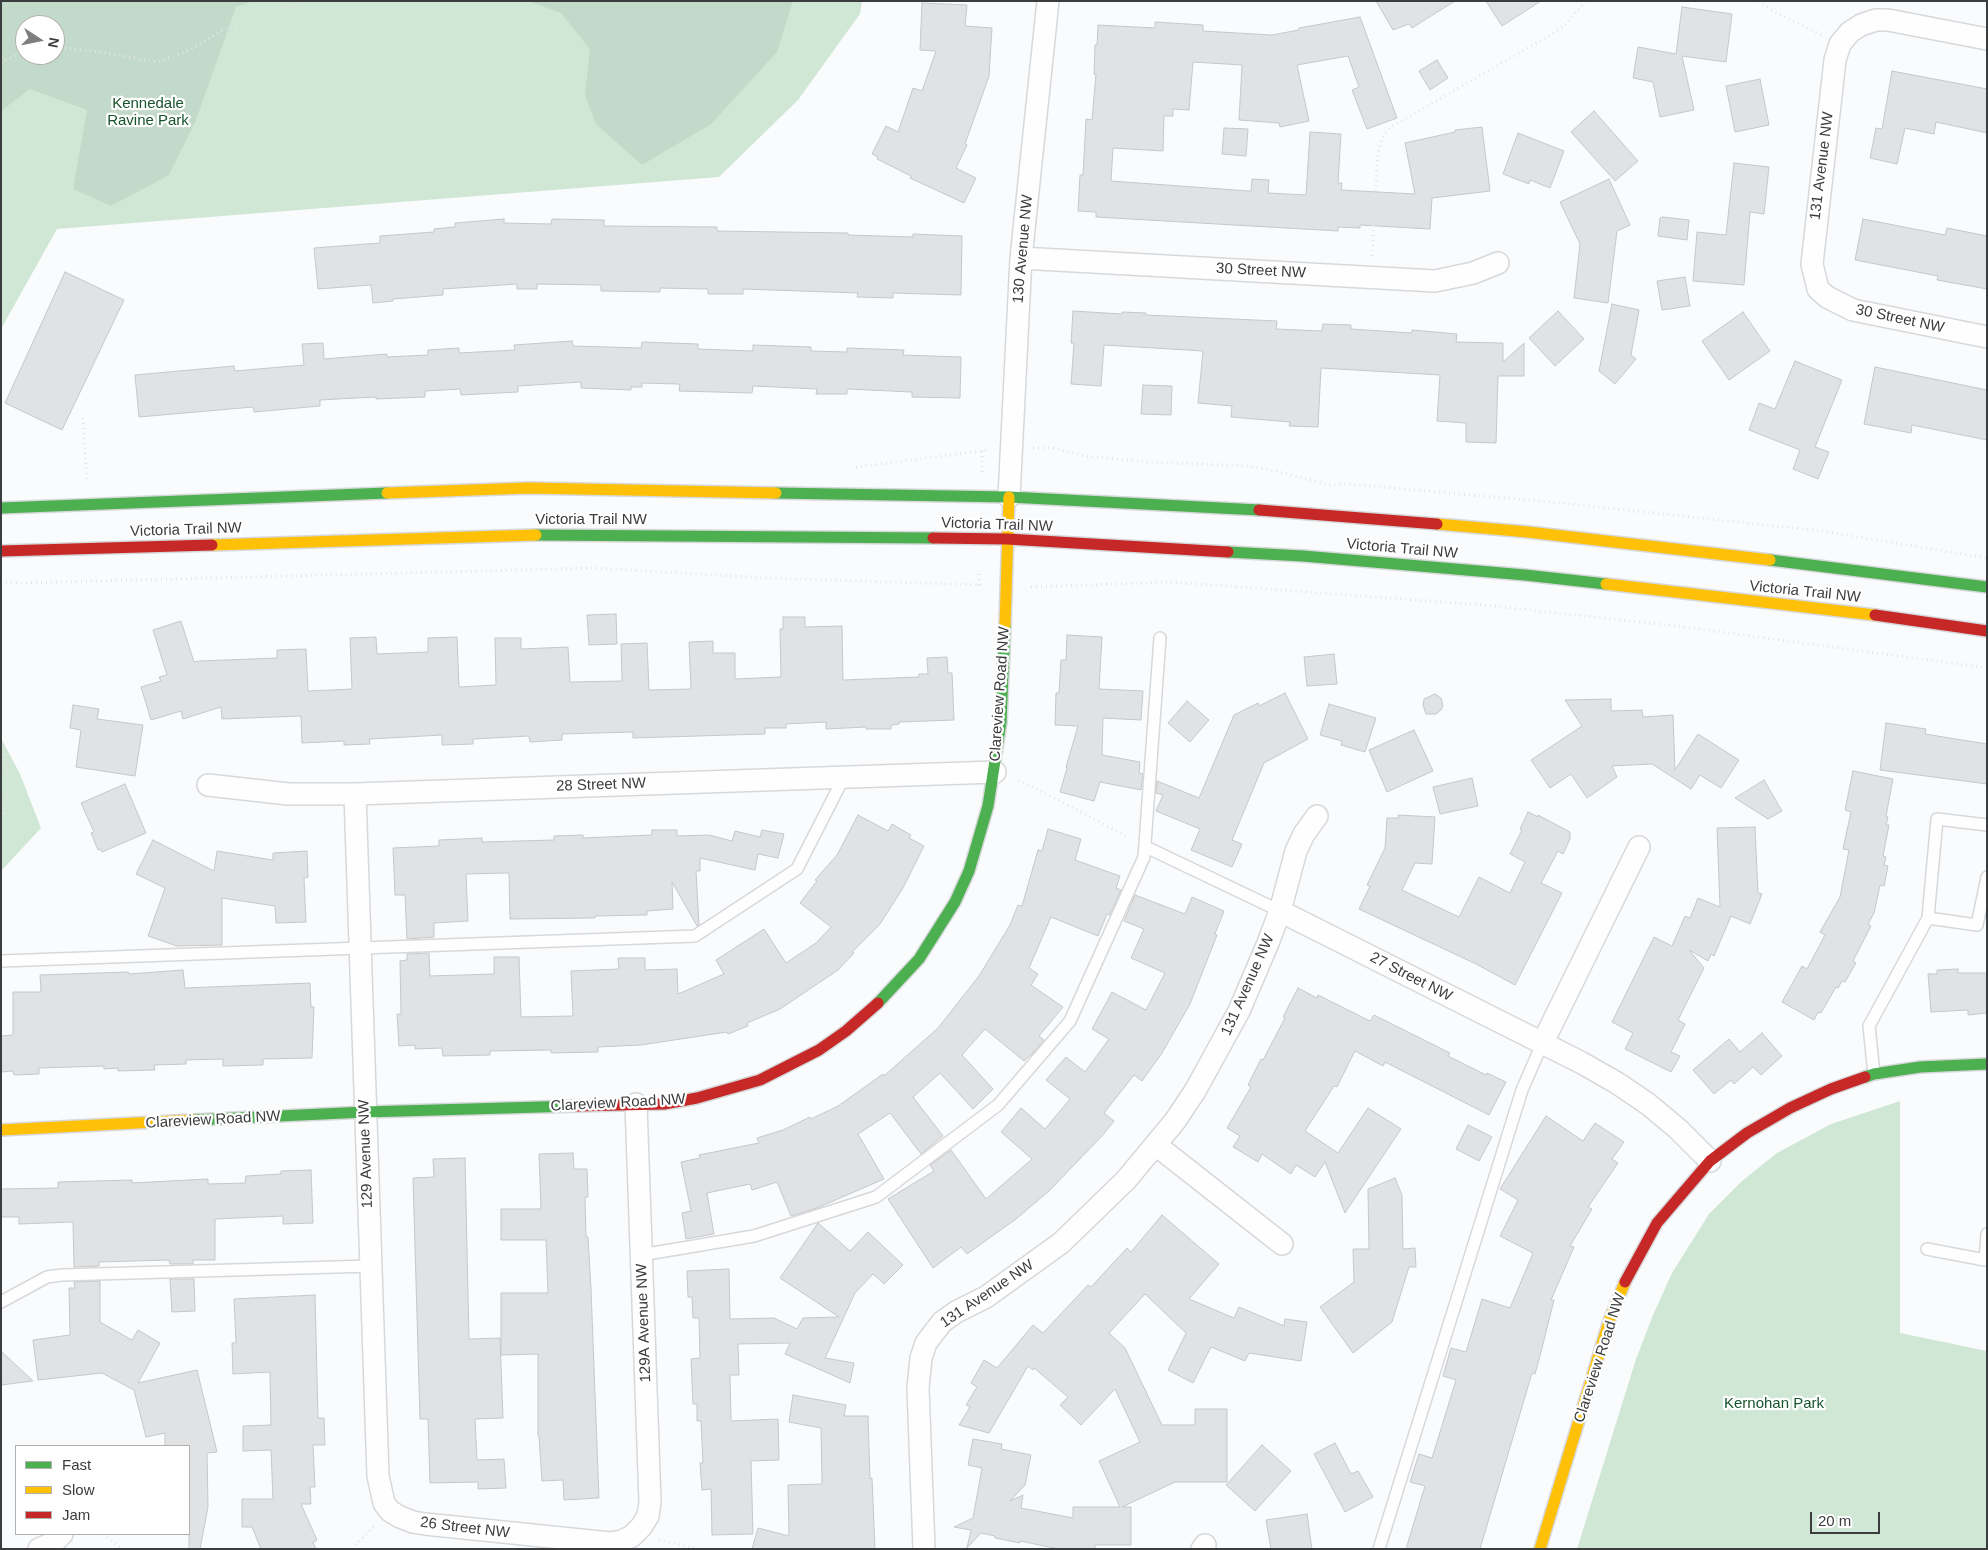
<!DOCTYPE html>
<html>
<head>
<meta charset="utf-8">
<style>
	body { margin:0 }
	#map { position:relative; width:1988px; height:1550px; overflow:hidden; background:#f9fbfd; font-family:Helvetica,sans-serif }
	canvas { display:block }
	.frame { position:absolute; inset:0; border:2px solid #3b3c3e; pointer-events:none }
	.legend { position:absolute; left:15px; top:1445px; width:175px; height:90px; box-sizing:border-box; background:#fff; border:1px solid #b1b1b2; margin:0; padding:6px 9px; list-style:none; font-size:15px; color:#3b3c3e }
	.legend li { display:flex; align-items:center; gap:10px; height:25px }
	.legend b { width:25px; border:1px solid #b1b1b2 }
	.north { position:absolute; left:15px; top:15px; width:50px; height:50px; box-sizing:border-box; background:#fff; border:1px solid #b1b1b2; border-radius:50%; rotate:101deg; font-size:14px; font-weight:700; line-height:20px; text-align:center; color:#3b3c3e }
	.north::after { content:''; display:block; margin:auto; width:18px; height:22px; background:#7e7f81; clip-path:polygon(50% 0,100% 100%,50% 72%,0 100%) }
	.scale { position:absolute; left:1810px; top:1512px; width:70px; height:22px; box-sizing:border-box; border:2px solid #3b3c3e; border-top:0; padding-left:6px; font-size:15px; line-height:18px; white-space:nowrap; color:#3b3c3e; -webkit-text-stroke:4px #fff; paint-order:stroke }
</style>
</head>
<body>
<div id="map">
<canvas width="1988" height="1550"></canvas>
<div class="frame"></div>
<ul class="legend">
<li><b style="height:6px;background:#4caf50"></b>Fast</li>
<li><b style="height:6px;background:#ffc107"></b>Slow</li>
<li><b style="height:6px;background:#c62828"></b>Jam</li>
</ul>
<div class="north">N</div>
<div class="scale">20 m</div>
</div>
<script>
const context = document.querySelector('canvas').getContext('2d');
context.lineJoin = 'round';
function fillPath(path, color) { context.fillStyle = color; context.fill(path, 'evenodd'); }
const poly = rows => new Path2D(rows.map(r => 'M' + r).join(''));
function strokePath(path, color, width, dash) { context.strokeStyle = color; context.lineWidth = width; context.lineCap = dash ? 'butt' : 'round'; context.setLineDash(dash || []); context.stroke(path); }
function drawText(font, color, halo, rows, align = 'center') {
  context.font = font + ' Helvetica,sans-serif'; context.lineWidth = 4.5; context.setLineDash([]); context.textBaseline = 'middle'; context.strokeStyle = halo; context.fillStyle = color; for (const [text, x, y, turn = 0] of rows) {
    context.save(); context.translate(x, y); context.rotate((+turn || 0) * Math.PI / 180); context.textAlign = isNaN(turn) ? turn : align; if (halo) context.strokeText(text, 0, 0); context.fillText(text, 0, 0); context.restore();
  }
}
fillPath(poly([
	[1,1,862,1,860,14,798,100,719,177,57,229,1,329],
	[25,25,55,25,55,55,25,55],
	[1,738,20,774,41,828,1,871],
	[1900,1101,1900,1333,1987,1351,1987,1549,1577,1549,1636,1359,1653,1315,1672,1273,1709,1214,1742,1181,1777,1153,1831,1124]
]), '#d1e7d6');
fillPath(poly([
	[1,1,253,1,236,7,196,120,169,175,111,206,73,189,87,110,30,89,1,111],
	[25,25,55,25,55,55,25,55],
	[528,1,793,1,777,52,711,124,642,165,596,124,585,96,590,49,561,13]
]), '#c3d9c9');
const building = poly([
	[1376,1,1455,1,1412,28,1409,24,1393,30,1376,1],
	[1486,1,1541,1,1502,26,1486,1],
	[922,3,967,5,965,26,992,28,989,76,965,144,967,145,956,168,976,178,964,203,910,178,911,176,877,159,878,157,872,154,886,126,898,132,913,88,922,91,936,51,920,50,922,3],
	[1682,7,1732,14,1726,62,1682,56,1694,110,1660,117,1653,82,1633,78,1638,47,1676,54,1682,7],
	[1360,17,1397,118,1367,129,1352,90,1359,87,1348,56,1297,65,1309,121,1280,127,1279,123,1239,120,1242,65,1193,62,1189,110,1173,109,1173,116,1164,116,1163,151,1113,148,1111,181,1249,191,1251,191,1252,179,1269,180,1268,193,1306,195,1310,132,1341,134,1338,183,1342,183,1341,190,1415,194,1405,143,1455,132,1455,130,1482,127,1490,191,1432,198,1430,229,1360,225,1360,228,1338,227,1338,231,1096,217,1096,212,1078,211,1080,175,1083,175,1086,119,1092,120,1096,74,1094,74,1095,45,1097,45,1098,25,1155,28,1155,22,1203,25,1203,31,1272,35,1299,30,1299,28,1360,17],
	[1437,60,1448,78,1430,90,1419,71,1437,60],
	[1892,71,1987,89,1987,133,1936,122,1934,134,1905,128,1897,164,1870,158,1876,128,1882,129,1892,71],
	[1760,79,1769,125,1735,132,1726,86,1760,79],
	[1594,111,1638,161,1615,181,1571,132,1594,111],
	[1224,128,1248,129,1246,156,1222,154,1224,128],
	[1518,133,1564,151,1550,188,1530,180,1529,184,1503,174,1518,133],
	[1734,163,1769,167,1764,214,1750,212,1744,285,1693,281,1697,232,1726,235,1734,163],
	[1609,179,1630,225,1617,231,1608,303,1574,298,1580,244,1560,202,1609,179],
	[1663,217,1689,220,1687,240,1658,236,1660,218,1663,217],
	[504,219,504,223,551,224,552,219,604,220,604,226,717,227,717,231,848,233,848,235,913,237,913,234,962,236,961,295,893,293,893,298,857,297,858,293,743,289,743,294,708,294,708,289,660,288,660,292,601,291,601,285,537,284,537,289,517,289,517,284,443,289,443,295,393,299,393,301,373,303,371,285,318,289,314,248,380,243,380,236,434,232,434,229,455,227,455,223,504,219],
	[1863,219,1945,235,1947,228,1987,236,1987,289,1937,280,1938,276,1855,260,1863,219],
	[65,272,124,300,62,430,5,403,65,272],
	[1685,277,1690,306,1662,310,1657,281,1685,277],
	[1612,304,1639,310,1631,355,1636,359,1615,384,1599,371,1612,304],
	[1073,311,1122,314,1122,312,1146,313,1146,315,1277,321,1276,329,1322,331,1323,324,1351,325,1351,329,1412,333,1412,330,1457,334,1456,342,1503,343,1503,362,1524,343,1524,376,1498,376,1496,443,1466,442,1466,423,1437,421,1440,375,1321,368,1318,427,1289,426,1290,422,1231,417,1232,406,1198,403,1203,351,1104,345,1101,386,1071,384,1074,343,1071,343,1073,311],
	[1558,311,1584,339,1555,366,1529,338,1558,311],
	[1743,312,1770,351,1729,380,1702,341,1743,312],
	[572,341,573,346,641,348,642,342,698,344,698,349,753,351,753,345,811,347,811,351,847,352,847,348,904,350,903,355,961,357,960,398,912,397,912,392,847,389,847,394,816,394,817,389,753,386,752,393,679,391,680,385,678,384,642,383,642,387,631,387,631,390,581,388,581,382,518,386,518,392,461,395,460,389,425,391,425,397,376,399,376,397,338,399,320,400,320,406,254,412,253,407,139,417,135,375,234,366,235,371,304,365,302,344,323,343,324,359,387,354,387,357,428,355,428,350,459,348,459,353,515,350,514,345,572,341],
	[1795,361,1842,380,1815,447,1829,452,1818,479,1793,469,1800,450,1749,430,1759,403,1775,409,1795,361],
	[1875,367,1987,390,1987,440,1912,425,1911,433,1864,424,1875,367],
	[1143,385,1172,386,1171,415,1141,414,1143,385],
	[616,614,617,644,589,645,587,615,616,614],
	[783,617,805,617,805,627,842,626,843,680,919,677,919,674,928,674,927,658,947,657,948,673,952,673,954,720,899,722,899,724,891,725,891,729,866,729,866,727,826,729,826,722,786,724,786,728,765,728,765,734,730,735,633,738,633,732,562,734,562,740,530,742,529,736,473,739,473,744,442,745,442,735,369,739,370,744,344,745,344,741,302,743,301,716,222,719,221,707,183,719,181,711,151,720,141,687,161,681,159,677,167,675,153,630,181,621,194,662,200,661,277,658,277,650,306,649,308,691,352,689,350,638,376,637,377,654,428,652,428,638,457,637,459,687,496,685,495,638,521,638,521,649,568,647,570,682,622,681,621,644,647,643,649,690,691,689,689,642,713,641,713,653,735,653,735,679,781,677,780,629,783,629,783,617],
	[1067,635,1102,637,1099,689,1143,691,1141,720,1103,718,1102,755,1140,762,1139,773,1143,774,1141,790,1100,782,1094,801,1060,792,1067,768,1066,767,1078,726,1055,725,1056,693,1059,693,1061,660,1066,660,1067,635],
	[1334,654,1337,684,1307,686,1304,657,1334,654],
	[1285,693,1308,739,1264,763,1232,840,1242,844,1232,867,1191,850,1200,829,1156,811,1163,795,1156,793,1157,781,1199,798,1234,715,1258,703,1259,706,1285,693],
	[1435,694,1441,698,1443,706,1441,710,1436,714,1426,714,1423,705,1424,699,1435,694],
	[1611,699,1611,711,1642,710,1643,717,1673,715,1675,770,1698,734,1739,760,1721,788,1700,775,1691,789,1652,764,1612,766,1617,777,1587,798,1571,774,1550,788,1531,760,1582,726,1565,700,1611,699],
	[1187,701,1209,720,1190,742,1168,723,1187,701],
	[1329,704,1376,718,1365,752,1341,745,1342,741,1320,735,1329,704],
	[73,705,99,709,97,719,143,725,135,776,76,767,81,730,70,728,73,705],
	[1886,723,1926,729,1925,734,1987,744,1987,784,1880,770,1886,723],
	[1414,730,1433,771,1387,792,1369,750,1414,730],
	[1853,771,1893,779,1886,816,1888,817,1886,825,1889,825,1883,856,1886,857,1884,865,1888,866,1884,886,1880,885,1874,913,1868,924,1871,926,1853,961,1856,963,1845,982,1842,981,1838,988,1836,987,1821,1013,1818,1012,1814,1020,1782,1002,1802,966,1807,969,1825,935,1820,932,1840,897,1849,850,1843,849,1851,812,1845,810,1853,771],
	[1472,778,1478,806,1440,814,1433,787,1472,778],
	[1764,780,1782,811,1768,819,1735,798,1764,780],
	[125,784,146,833,102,852,100,849,98,850,91,833,94,832,81,803,125,784],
	[1528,812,1538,817,1538,815,1570,832,1570,839,1563,854,1558,851,1541,883,1562,893,1515,985,1476,964,1359,909,1370,886,1367,885,1385,848,1387,818,1399,818,1398,815,1435,817,1432,864,1415,863,1402,890,1459,917,1479,877,1510,893,1525,862,1510,854,1522,830,1520,829,1528,812],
	[858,815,888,831,892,824,911,835,909,838,924,846,903,888,880,924,852,952,854,953,838,970,780,1009,747,1023,748,1026,728,1034,727,1032,641,1045,598,1047,598,1052,551,1053,551,1050,490,1051,490,1055,443,1056,442,1048,415,1049,415,1045,399,1046,397,1014,401,1014,400,961,407,960,407,954,429,953,430,976,494,974,494,957,519,957,521,1017,573,1016,571,971,619,969,618,958,645,958,645,970,677,969,678,994,724,974,716,960,764,929,786,963,816,943,831,927,800,903,817,881,815,880,837,855,858,815],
	[1755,827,1758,893,1762,894,1750,924,1731,916,1714,956,1711,954,1708,961,1689,950,1704,968,1678,1020,1685,1024,1671,1052,1680,1056,1671,1072,1625,1049,1633,1033,1612,1022,1654,937,1672,946,1685,916,1690,918,1698,898,1720,907,1717,828,1755,827],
	[1048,829,1081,839,1075,860,1120,876,1116,888,1121,890,1110,915,1107,914,1098,936,1051,917,1029,968,1038,974,1031,985,1063,1007,1039,1036,1044,1040,1033,1053,1024,1061,985,1029,962,1055,993,1089,973,1109,940,1073,913,1097,943,1136,921,1154,890,1113,858,1134,884,1179,817,1208,791,1216,777,1182,752,1190,750,1184,707,1193,714,1234,686,1239,682,1213,691,1211,681,1162,700,1158,699,1155,759,1143,757,1138,783,1130,810,1117,811,1119,838,1106,883,1074,884,1076,938,1028,979,976,1010,925,1018,905,1022,906,1038,850,1042,851,1048,829],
	[652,830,677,830,677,836,709,835,732,841,735,831,760,837,762,830,784,834,778,858,758,854,755,870,700,858,700,871,696,871,699,925,697,926,672,882,673,909,647,911,647,915,595,916,595,918,510,919,509,873,466,874,468,921,434,923,434,937,407,939,405,895,395,895,393,848,439,846,439,840,482,838,482,842,554,840,554,836,583,835,583,838,652,835,652,830],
	[153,840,214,871,217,851,273,860,273,853,307,851,308,877,304,878,306,922,276,923,275,906,222,898,222,945,177,946,148,936,165,888,136,874,153,840],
	[1135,895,1185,914,1192,897,1224,911,1215,934,1217,935,1190,1004,1162,1053,1142,1081,1134,1075,1104,1113,1114,1121,1101,1137,1049,1191,1016,1219,967,1254,961,1247,933,1268,888,1199,934,1171,930,1165,951,1150,986,1199,1032,1159,1001,1132,1021,1108,1045,1129,1070,1099,1046,1080,1066,1057,1085,1072,1109,1039,1092,1029,1112,992,1146,1010,1165,973,1131,958,1144,929,1124,921,1135,895],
	[1958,969,1958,973,1987,973,1987,1013,1968,1015,1968,1010,1931,1012,1928,974,1937,974,1937,970,1958,969],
	[183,970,185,988,310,983,311,1007,314,1007,312,1058,263,1059,263,1065,223,1066,223,1059,186,1060,186,1064,154,1065,155,1070,118,1071,118,1068,104,1069,104,1066,39,1068,39,1074,14,1075,13,1071,1,1072,1,1036,13,1035,13,992,41,992,40,975,128,972,129,974,183,970],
	[1298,988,1317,998,1318,995,1370,1021,1374,1015,1450,1053,1448,1056,1486,1075,1487,1073,1506,1082,1489,1115,1385,1062,1383,1066,1355,1051,1337,1087,1334,1086,1305,1131,1338,1153,1368,1108,1401,1129,1345,1213,1325,1162,1315,1177,1296,1165,1291,1174,1262,1154,1258,1162,1233,1147,1240,1136,1227,1128,1251,1087,1248,1085,1261,1059,1263,1060,1285,1018,1283,1017,1298,988],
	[1762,1033,1782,1056,1761,1075,1753,1067,1734,1084,1731,1080,1714,1094,1693,1070,1729,1039,1740,1052,1762,1033],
	[1546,1116,1583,1141,1595,1123,1624,1142,1612,1159,1618,1163,1588,1207,1592,1209,1570,1246,1574,1247,1551,1300,1554,1300,1541,1352,1535,1374,1532,1373,1480,1549,1406,1549,1425,1486,1410,1482,1419,1454,1432,1458,1456,1380,1443,1376,1451,1348,1466,1352,1482,1299,1510,1308,1533,1253,1500,1236,1518,1200,1500,1189,1546,1116],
	[1468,1125,1492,1137,1479,1161,1456,1149,1468,1125],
	[573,1153,574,1169,587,1169,588,1197,585,1197,586,1237,588,1237,591,1289,599,1498,564,1500,563,1480,542,1481,539,1436,538,1436,538,1354,501,1355,501,1293,548,1293,546,1240,501,1240,501,1209,541,1209,539,1154,573,1153],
	[465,1158,469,1339,500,1338,503,1418,475,1419,477,1460,504,1459,506,1488,478,1489,478,1482,430,1483,428,1419,420,1419,413,1178,434,1177,433,1159,465,1158],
	[311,1170,313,1223,283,1224,283,1216,215,1219,215,1260,193,1260,193,1264,170,1264,169,1260,99,1262,99,1266,74,1267,73,1222,19,1224,19,1217,1,1217,1,1189,58,1188,58,1182,132,1180,132,1183,208,1179,208,1184,245,1183,246,1176,281,1174,281,1171,311,1170],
	[1395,1178,1402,1195,1403,1249,1415,1248,1416,1267,1409,1267,1392,1322,1353,1353,1320,1307,1354,1282,1353,1249,1369,1249,1368,1189,1395,1178],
	[1162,1215,1219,1264,1189,1299,1234,1318,1239,1307,1284,1326,1285,1319,1307,1322,1301,1361,1249,1353,1245,1361,1211,1347,1193,1383,1168,1370,1186,1333,1145,1294,1109,1333,1125,1348,1162,1425,1195,1425,1195,1409,1227,1409,1227,1482,1175,1482,1122,1507,1131,1507,1131,1545,1095,1545,1095,1549,1059,1549,1020,1541,1020,1543,995,1538,995,1536,981,1533,967,1548,971,1530,954,1527,973,1518,982,1468,968,1465,973,1439,1002,1444,1001,1449,1031,1455,1025,1485,1010,1501,1023,1495,1021,1508,1073,1518,1073,1507,1120,1507,1099,1461,1140,1442,1115,1389,1081,1425,1060,1405,1068,1397,1034,1368,1033,1370,1028,1366,989,1433,959,1425,970,1407,966,1405,977,1387,971,1383,984,1360,997,1368,1033,1325,1043,1333,1088,1285,1091,1287,1127,1248,1131,1252,1162,1215],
	[818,1223,850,1251,868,1232,903,1265,884,1284,873,1274,855,1293,825,1358,854,1363,850,1383,785,1354,790,1343,738,1344,739,1375,730,1375,731,1421,778,1419,779,1460,751,1461,753,1534,712,1535,711,1489,702,1490,700,1463,703,1463,701,1421,697,1421,697,1404,693,1404,691,1359,700,1358,699,1318,693,1318,692,1297,688,1297,687,1271,729,1269,730,1319,774,1318,797,1329,803,1318,839,1317,780,1278,818,1223],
	[170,1279,194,1279,195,1311,172,1312,170,1279],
	[100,1281,100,1322,132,1340,138,1330,160,1343,138,1383,197,1370,217,1452,207,1453,208,1507,200,1549,189,1549,189,1446,165,1446,165,1433,146,1437,134,1390,102,1373,38,1380,33,1340,70,1335,69,1288,75,1288,74,1282,100,1281],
	[315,1295,318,1418,324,1418,325,1445,313,1445,315,1487,310,1487,311,1504,301,1504,317,1540,313,1542,316,1549,261,1549,252,1527,242,1527,242,1499,273,1499,271,1450,243,1451,243,1426,271,1425,270,1372,233,1374,232,1343,236,1343,234,1299,315,1295],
	[1,1351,33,1381,1,1385,1,1351],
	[793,1395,846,1405,844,1416,868,1416,870,1479,872,1478,875,1549,752,1549,758,1528,789,1536,788,1485,822,1484,821,1428,789,1422,793,1395],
	[1335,1443,1351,1474,1358,1471,1373,1497,1345,1512,1314,1454,1335,1443],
	[1262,1445,1291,1471,1255,1511,1226,1485,1262,1445],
	[1307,1514,1312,1549,1271,1549,1266,1520,1307,1514]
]);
fillPath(building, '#e1e2e4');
strokePath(building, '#c6c7c9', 1);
const lane = poly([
	[1146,847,1280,911],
	[1928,918,1977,925,1987,877],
	[1,961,695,936,797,869,844,777],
	[1874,1074,1869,1026,1928,918,1937,819,1987,825],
	[1987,1234,1985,1260,1987,1260],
	[1927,1249,1985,1260],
	[641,1255,754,1236,876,1197,998,1105,1070,1021,1144,857,1160,638],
	[1,1302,47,1277,62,1275,370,1266],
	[1379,1549,1522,1090,1542,1044]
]);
const street = poly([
	[1987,39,1888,20,1876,20,1861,25,1850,32,1840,44,1835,60,1812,264,1818,289,1827,297,1853,310,1987,337],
	[1021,258,1435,281,1473,273,1498,263],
	[1009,497,1021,258,1048,1],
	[208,785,288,794,355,794,995,772],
	[355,794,378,1476,384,1503,390,1511,400,1517,413,1522,425,1524,610,1543,622,1541,632,1536,641,1527,648,1516,650,1502,636,1104],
	[1280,911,1582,1063,1617,1083,1648,1104,1678,1129,1710,1161],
	[1542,1044,1639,847],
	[1156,1145,1282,1244],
	[39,1549,53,1543,62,1534],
	[924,1549,918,1388,921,1358,926,1343,942,1322,956,1312,986,1297,1061,1243,1126,1180,1175,1121,1195,1091,1239,1011,1268,943,1280,911,1296,851,1304,834,1317,816],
	[1202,1549,1205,1545]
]);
const fast = poly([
	[776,493,1009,497,1259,510],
	[1,508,387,493],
	[536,535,933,538],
	[1228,552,1303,556,1525,575,1606,584],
	[1770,560,1987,587],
	[878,1003,919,959,955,902,969,871,988,806,1001,722,1005,625],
	[1865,1077,1874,1074,1920,1067,1987,1064],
	[194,1120,365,1112,575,1106]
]);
const slow = poly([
	[387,493,529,488,776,493],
	[1437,524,1528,532,1770,560],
	[212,545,536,535],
	[1606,584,1875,615],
	[1005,625,1009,497],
	[1,1130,194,1120],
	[1540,1549,1609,1321,1625,1282]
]);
const jam = poly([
	[1259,510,1437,524],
	[933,538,1007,539,1228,552],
	[1,551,212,545],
	[1875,615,1987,631],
	[575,1106,664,1104,697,1098,760,1080,819,1050,846,1031,878,1003],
	[1625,1282,1657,1223,1710,1161,1747,1133,1790,1108,1831,1089,1865,1077]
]);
strokePath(lane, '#d7d8da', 14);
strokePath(street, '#d7d8da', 24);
strokePath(fast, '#d7d8da', 14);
strokePath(slow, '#d7d8da', 14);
strokePath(jam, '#d7d8da', 14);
strokePath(poly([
	[1759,1,1773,11,1821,35],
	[55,47,99,52,157,62,188,51,223,30,305,1],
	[1,63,25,50],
	[1372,256,1378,152,1384,134,1391,127,1547,37,1564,26,1586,1],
	[83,418,87,480],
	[1033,448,1052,448,1086,456,1147,462,1248,466,1280,472,1329,485,1347,484,1551,502,1822,531,1987,558],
	[856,467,989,450],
	[982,472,982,451],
	[1,582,19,583,594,568,766,578,982,585],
	[979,585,979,571],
	[1031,587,1171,582,1484,605,1685,627,1987,668],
	[1,750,7,762,8,791,1,824],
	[1018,781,1031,786,1128,837],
	[103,1534,122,1549],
	[659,1540,697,1549],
	[352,1549,375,1525]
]), '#e5e5e5', 3, [1, 4]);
strokePath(lane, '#fefeff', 11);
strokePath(street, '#fefeff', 21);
strokePath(fast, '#4caf50', 11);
strokePath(slow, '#ffc107', 11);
strokePath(jam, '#c62828', 11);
drawText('15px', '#17532b', '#fff', [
	["Kennedale",148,104],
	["Ravine Park",148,121],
	["Kernohan Park",1774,1404]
]);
drawText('15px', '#3b3c3e', '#fff', [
	["131 Avenue NW",1822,166,-83],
	["130 Avenue NW",1023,249,-85],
	["30 Street NW",1261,271,3],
	["30 Street NW",1900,319,12],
	["Victoria Trail NW",591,520],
	["Victoria Trail NW",997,525,2],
	["Victoria Trail NW",186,530,-2],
	["Victoria Trail NW",1402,549,5],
	["Victoria Trail NW",1805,592,6],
	["Clareview Road NW",1000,694,-86],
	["28 Street NW",601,785,-2],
	["27 Street NW",1411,977,27],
	["131 Avenue NW",1248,985,-66],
	["Clareview Road NW",618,1103,-3],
	["Clareview Road NW",213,1120,-3],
	["129 Avenue NW",366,1154,-92],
	["131 Avenue NW",987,1294,-34],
	["129A Avenue NW",644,1323,-92],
	["Clareview Road NW",1600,1358,-72],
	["26 Street NW",465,1528,7]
]);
</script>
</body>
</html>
